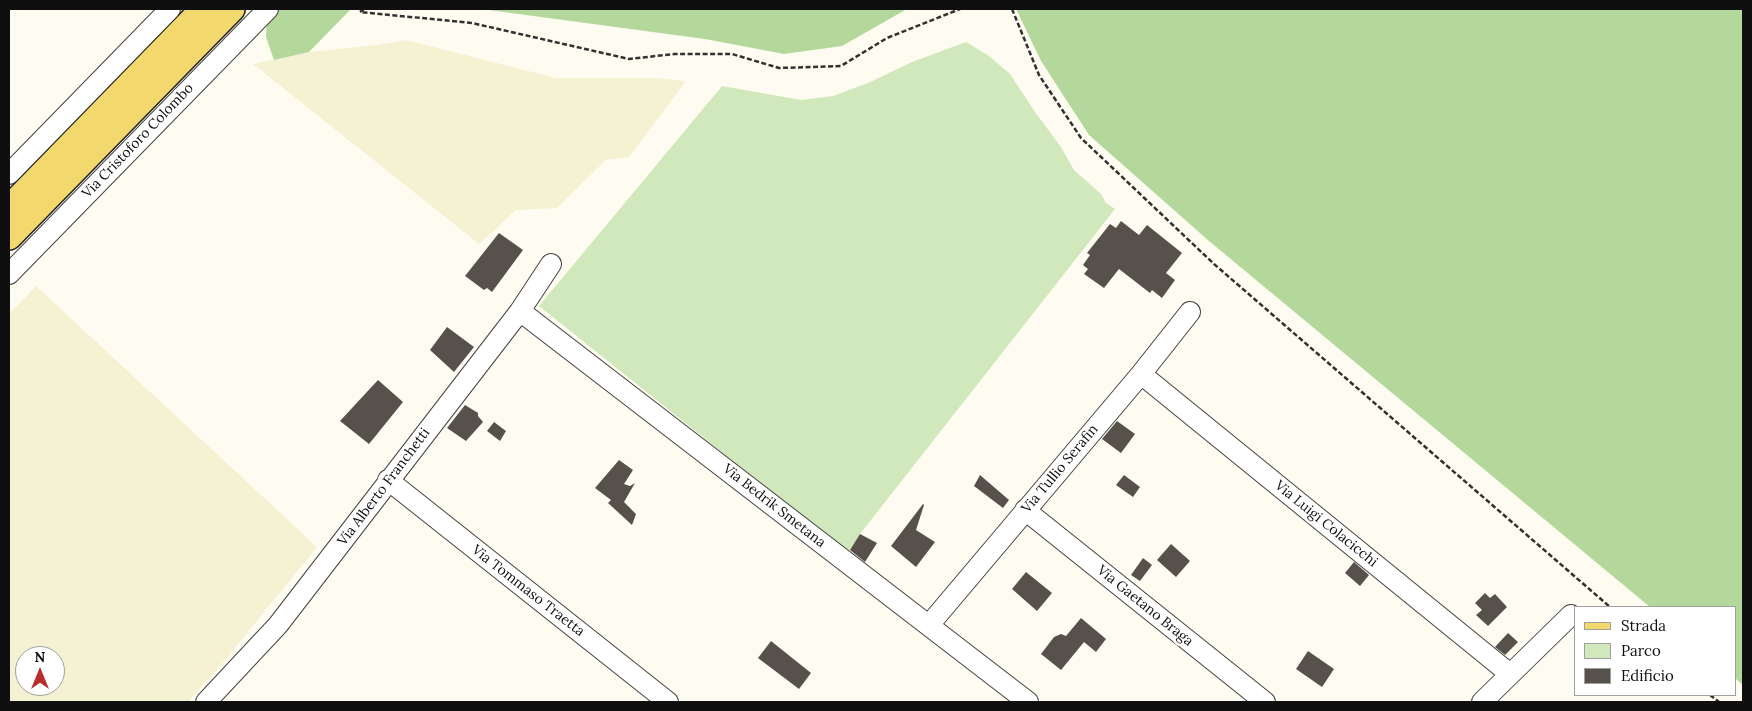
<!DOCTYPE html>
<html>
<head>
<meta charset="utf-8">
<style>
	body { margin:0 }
	#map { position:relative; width:1752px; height:711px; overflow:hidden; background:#fefcf1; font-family:Lora,serif }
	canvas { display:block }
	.frame { position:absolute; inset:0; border:10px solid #0f0f0f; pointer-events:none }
	.legend { position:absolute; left:1574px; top:606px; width:162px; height:90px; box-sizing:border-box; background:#fff; border:1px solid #9f9f9f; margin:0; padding:6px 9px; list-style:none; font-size:15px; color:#0f0f0f }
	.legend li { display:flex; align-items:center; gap:10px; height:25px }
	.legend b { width:25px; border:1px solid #9f9f9f }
	.north { position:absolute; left:15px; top:646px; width:50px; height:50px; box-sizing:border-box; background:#fff; border:1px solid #9f9f9f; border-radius:50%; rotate:0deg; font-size:14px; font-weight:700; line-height:20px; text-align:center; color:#0f0f0f }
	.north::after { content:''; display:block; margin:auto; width:18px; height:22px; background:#ba2b2c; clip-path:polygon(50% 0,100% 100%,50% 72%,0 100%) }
</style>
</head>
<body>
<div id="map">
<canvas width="1752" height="711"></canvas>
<div class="frame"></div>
<ul class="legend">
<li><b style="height:6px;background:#f3d86d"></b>Strada</li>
<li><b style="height:14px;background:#d1e8bc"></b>Parco</li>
<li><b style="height:14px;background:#57514c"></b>Edificio</li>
</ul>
<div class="north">N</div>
</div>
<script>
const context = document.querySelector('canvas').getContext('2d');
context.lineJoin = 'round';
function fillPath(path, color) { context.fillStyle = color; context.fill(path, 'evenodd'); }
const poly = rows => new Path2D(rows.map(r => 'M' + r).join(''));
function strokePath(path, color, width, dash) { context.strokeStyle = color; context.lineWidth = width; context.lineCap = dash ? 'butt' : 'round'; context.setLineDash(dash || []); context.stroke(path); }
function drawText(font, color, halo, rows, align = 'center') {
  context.font = font + ' Lora,serif'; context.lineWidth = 5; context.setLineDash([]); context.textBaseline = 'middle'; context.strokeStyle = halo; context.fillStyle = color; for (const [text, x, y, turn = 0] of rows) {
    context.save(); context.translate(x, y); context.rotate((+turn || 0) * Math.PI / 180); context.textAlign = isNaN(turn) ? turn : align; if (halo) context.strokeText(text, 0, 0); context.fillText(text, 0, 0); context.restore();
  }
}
fillPath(poly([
	[406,40,556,78,654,78,686,81,629,157,606,160,557,208,516,210,479,244,253,64,309,52,377,45],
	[36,286,317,547,222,664,188,702,9,702,9,314],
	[25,656,55,656,55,686,25,686]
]), '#f4f2d2');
fillPath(poly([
	[966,42,989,56,1010,74,1035,112,1061,147,1074,170,1101,194,1106,203,1115,209,860,534,848,553,539,306,722,86,801,100,833,96,868,83,912,62]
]), '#d1e8bc');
fillPath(poly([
	[276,9,351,9,309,52,274,60,266,37,267,18],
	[481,9,907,9,842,46,784,54,705,39],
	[1016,9,1743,9,1743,685,1736,679,1736,607,1650,607,1209,241,1089,135,1041,61]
]), '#b4d89c');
fillPath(poly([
	[1121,221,1139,235,1147,225,1182,253,1166,273,1175,280,1162,298,1152,290,1150,293,1119,269,1104,288,1084,274,1088,269,1083,265,1090,255,1087,253,1110,224,1116,228],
	[499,233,523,250,492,292,487,288,484,290,465,276],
	[447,327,474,347,454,372,430,350],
	[378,380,403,402,369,444,340,421],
	[465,405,478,413,478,416,483,422,466,441,447,428],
	[1117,421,1135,434,1121,453,1102,439],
	[494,422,506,431,500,441,487,431],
	[619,460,633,470,624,484,630,486,635,483,624,502,636,514,632,525,608,503,611,500,595,488],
	[980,475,1009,500,1003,508,974,486],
	[1124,475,1140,487,1133,497,1116,485],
	[923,504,924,505,916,530,935,542,916,567,891,546],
	[860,534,877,543,865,562,850,550],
	[1171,544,1190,561,1176,577,1157,560],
	[1143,558,1152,565,1140,581,1131,575],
	[1354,562,1369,575,1360,586,1345,573],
	[1026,572,1052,593,1037,611,1012,589],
	[1485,593,1490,598,1495,594,1507,607,1488,626,1476,615,1482,610,1475,603],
	[1081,618,1106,639,1096,652,1084,642,1061,670,1041,654,1054,637,1061,634,1066,636],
	[1508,633,1518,642,1505,655,1495,647],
	[771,641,811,673,799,689,758,658],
	[1308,651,1334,669,1322,687,1296,669]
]), '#57514c');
const minor = poly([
	[9,174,170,9],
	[9,274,268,9],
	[520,311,1028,702],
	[1141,374,1510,674],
	[388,480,668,702],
	[1025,510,1265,702],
	[929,625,1141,374,1190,312],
	[206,702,278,625,520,311,551,264],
	[1482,702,1571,615]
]);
const major = poly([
	[9,208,203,9],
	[9,237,232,9]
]);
strokePath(minor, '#424242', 22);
strokePath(major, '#202020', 28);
strokePath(poly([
	[364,9,360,12,472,23,629,59,674,54,732,54,779,68,841,66,887,38,960,9],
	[1012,9,1039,75,1081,138,1214,264,1610,607],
	[1710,695,1719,702]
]), '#313131', 2.5, [5, 2.5]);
strokePath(minor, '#fff', 20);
strokePath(major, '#f3d86d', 25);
drawText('14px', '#0f0f0f', '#fff', [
	["Via Cristoforo Colombo",138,141,-46],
	["Via Tullio Serafin",1060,469,-50],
	["Via Alberto Franchetti",384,487,-53],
	["Via Bedrik Smetana",774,506,38],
	["Via Luigi Colacicchi",1326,524,39],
	["Via Tommaso Traetta",528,591,38],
	["Via Gaetano Braga",1145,606,39]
]);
</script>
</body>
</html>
